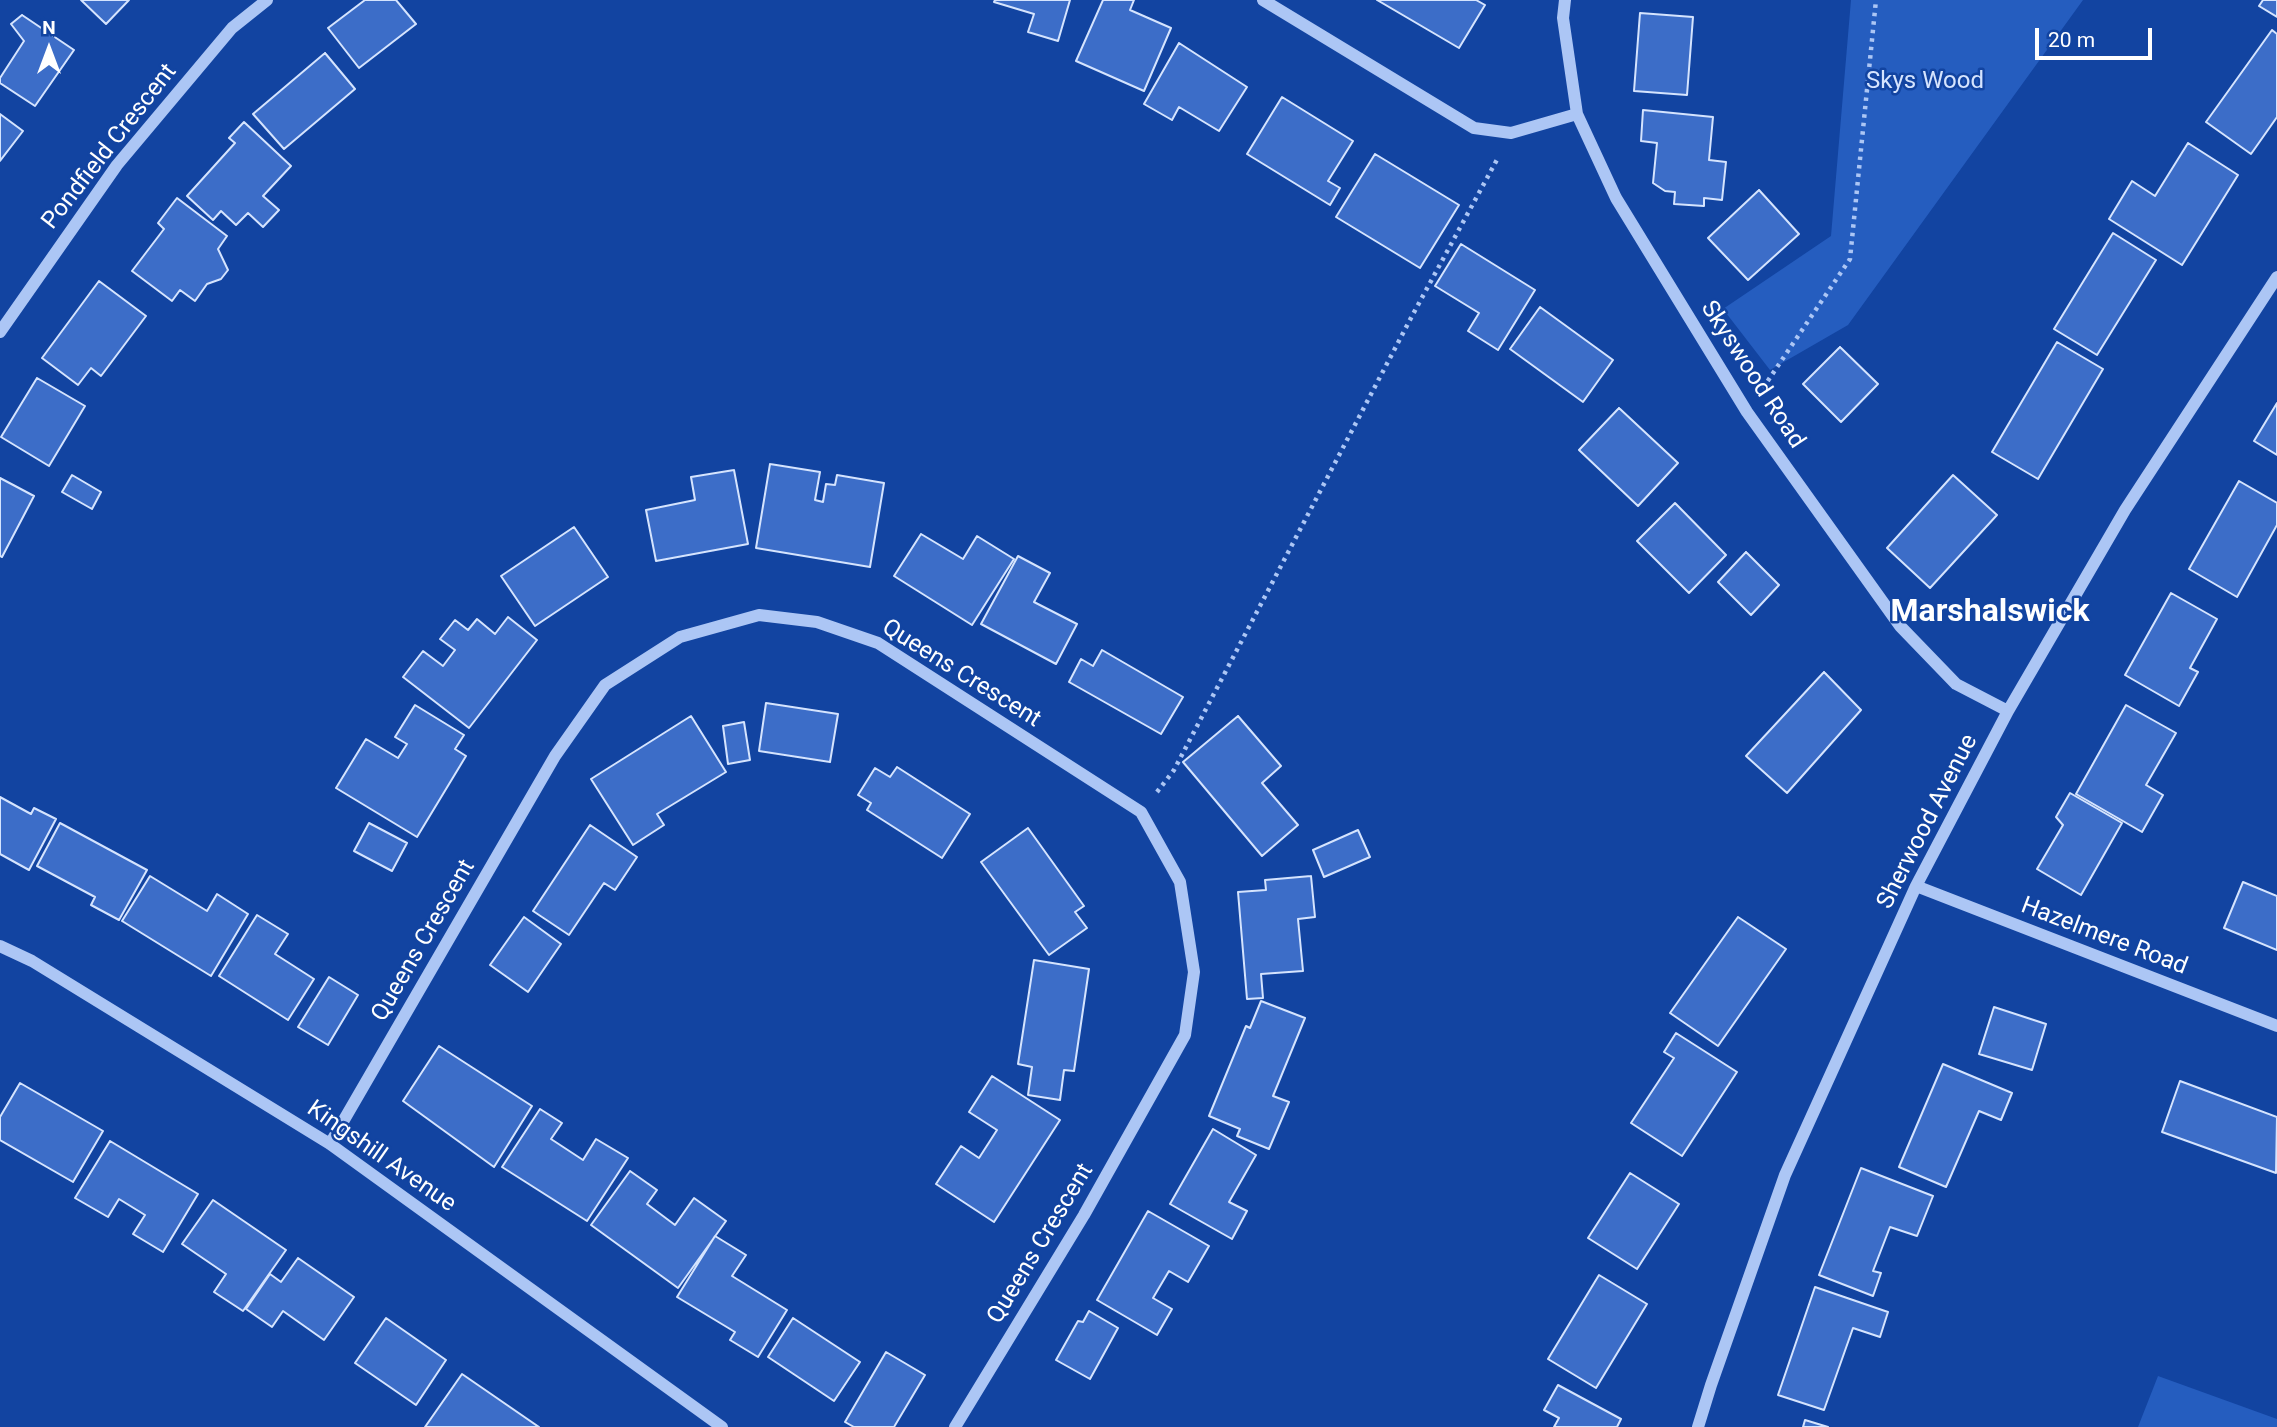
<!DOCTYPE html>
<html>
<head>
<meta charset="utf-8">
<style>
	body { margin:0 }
	#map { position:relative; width:2277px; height:1427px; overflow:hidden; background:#1244a1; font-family:Roboto,sans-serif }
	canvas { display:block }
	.north { position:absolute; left:14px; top:14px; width:70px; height:70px; -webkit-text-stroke:5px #1244a1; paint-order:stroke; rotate:0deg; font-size:19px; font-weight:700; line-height:28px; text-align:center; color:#fff }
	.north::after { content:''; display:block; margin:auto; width:24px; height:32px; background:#fff; clip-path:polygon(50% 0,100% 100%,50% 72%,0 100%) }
	.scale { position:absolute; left:2035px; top:28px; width:117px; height:32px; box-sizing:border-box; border:4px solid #fff; border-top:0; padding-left:9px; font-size:21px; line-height:24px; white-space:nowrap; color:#fff; -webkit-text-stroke:5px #1244a1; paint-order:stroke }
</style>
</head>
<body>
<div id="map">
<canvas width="2277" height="1427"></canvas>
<div class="north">N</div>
<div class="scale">20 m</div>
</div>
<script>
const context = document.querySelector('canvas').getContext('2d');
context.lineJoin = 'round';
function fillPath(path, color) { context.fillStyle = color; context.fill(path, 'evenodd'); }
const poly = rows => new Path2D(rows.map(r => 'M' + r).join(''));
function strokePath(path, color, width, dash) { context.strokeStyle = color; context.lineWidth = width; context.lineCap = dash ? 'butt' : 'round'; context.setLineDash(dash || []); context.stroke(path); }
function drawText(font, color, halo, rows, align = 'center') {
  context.font = font + ' Roboto,sans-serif'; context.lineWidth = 5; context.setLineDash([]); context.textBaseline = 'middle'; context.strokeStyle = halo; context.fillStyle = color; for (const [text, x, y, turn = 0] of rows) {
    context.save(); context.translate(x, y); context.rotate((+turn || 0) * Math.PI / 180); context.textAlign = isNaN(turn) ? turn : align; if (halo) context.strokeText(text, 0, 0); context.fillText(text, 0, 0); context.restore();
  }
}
fillPath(poly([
	[1851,0,2083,0,1848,325,1770,370,1723,309,1831,236],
	[2158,1376,2277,1419,2277,1427,2138,1427]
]), '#255dbf');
const building = poly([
	[81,0,129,0,106,24,81,0],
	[365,0,396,0,416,24,359,68,328,28,365,0],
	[995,0,1070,0,1058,41,1028,32,1034,14,994,2,995,0],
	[1103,0,1134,0,1130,10,1171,28,1144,91,1076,61,1103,0],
	[1377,0,1476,0,1485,5,1459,48,1377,0],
	[2263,0,2277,0,2277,17,2259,6,2263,0],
	[1640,13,1693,17,1687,95,1634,91,1640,13],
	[22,15,74,50,35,106,0,83,0,78,24,41,11,24,22,15],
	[2272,30,2277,34,2277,117,2251,154,2206,122,2272,30],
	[1179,43,1247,87,1219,131,1179,107,1172,120,1144,104,1179,43],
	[325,53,355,89,284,149,253,114,325,53],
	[1282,97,1353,141,1328,181,1340,188,1330,205,1247,154,1282,97],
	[1643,110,1713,117,1709,160,1726,162,1722,200,1704,198,1704,206,1674,204,1675,192,1665,191,1653,183,1657,143,1641,141,1643,110],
	[0,114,23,131,0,161,0,114],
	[244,122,291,166,263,196,279,210,263,227,248,213,236,225,221,211,213,220,187,196,235,143,229,138,244,122],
	[2188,143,2238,175,2182,265,2109,219,2132,181,2155,196,2188,143],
	[1375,154,1459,205,1420,268,1336,217,1375,154],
	[1759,190,1799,234,1748,280,1708,238,1759,190],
	[177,198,227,236,218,249,228,270,221,279,207,284,195,301,180,290,172,301,132,271,164,229,158,223,177,198],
	[2113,233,2156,260,2097,355,2054,329,2113,233],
	[1461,244,1535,290,1498,350,1468,331,1479,313,1435,286,1461,244],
	[99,281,146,316,101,376,91,368,78,385,42,358,99,281],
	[1540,307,1613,360,1583,402,1510,349,1540,307],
	[2057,342,2103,369,2038,479,1992,452,2057,342],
	[1840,347,1878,384,1841,422,1803,384,1840,347],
	[37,378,85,406,49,466,1,437,37,378],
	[2277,403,2277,455,2254,441,2277,403],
	[1619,408,1678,463,1638,506,1579,450,1619,408],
	[770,464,820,472,815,500,823,502,826,484,835,485,837,475,884,483,870,567,756,548,770,464],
	[734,470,748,544,656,561,646,510,695,500,691,477,734,470],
	[72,475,101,492,92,509,62,492,72,475],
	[1953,475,1997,515,1930,588,1887,548,1953,475],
	[0,478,34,496,2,557,0,556,0,478],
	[2239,481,2277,503,2277,525,2237,597,2189,569,2239,481],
	[1675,503,1726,555,1689,593,1637,541,1675,503],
	[574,527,608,577,535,626,501,576,574,527],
	[921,534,963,559,977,536,1014,559,972,625,894,576,921,534],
	[1746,552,1779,585,1751,615,1718,582,1746,552],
	[1018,556,1050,573,1034,602,1077,624,1056,664,981,624,1018,556],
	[2171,593,2217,619,2190,668,2198,672,2179,706,2125,675,2171,593],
	[508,617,537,640,469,728,403,677,423,651,443,666,455,650,440,639,455,620,468,630,477,619,495,634,508,617],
	[1102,650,1183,697,1161,734,1069,682,1081,659,1093,666,1102,650],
	[1824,672,1861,710,1787,793,1746,756,1824,672],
	[766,703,838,714,830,762,759,751,766,703],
	[415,705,464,735,455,749,466,756,417,837,336,788,366,739,398,758,407,744,395,737,415,705],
	[2126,705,2176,733,2146,785,2163,795,2142,832,2076,794,2126,705],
	[691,716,726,772,657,814,664,825,633,845,591,779,691,716],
	[1238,716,1281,766,1262,783,1298,825,1262,856,1183,762,1238,716],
	[744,722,750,760,728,764,723,726,744,722],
	[897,767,970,814,942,858,867,810,871,803,858,795,875,768,890,777,897,767],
	[2070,793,2122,823,2081,895,2037,869,2063,825,2056,817,2070,793],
	[0,797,31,814,34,808,56,819,29,870,0,854,0,797],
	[60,823,147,870,119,920,91,905,95,897,37,866,60,823],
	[369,823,407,843,392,871,354,851,369,823],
	[590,825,637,857,615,890,604,883,569,935,533,911,590,825],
	[1028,828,1084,906,1075,912,1087,928,1049,955,981,862,1028,828],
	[1358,830,1370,857,1324,877,1313,850,1358,830],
	[150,876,207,911,217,894,248,914,211,976,122,921,150,876],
	[1311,876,1315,917,1298,919,1303,971,1261,974,1263,998,1247,999,1238,892,1266,890,1265,880,1311,876],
	[2243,882,2277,896,2277,950,2224,928,2243,882],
	[257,915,288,934,275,954,314,979,288,1020,219,976,257,915],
	[524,917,561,944,528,992,490,965,524,917],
	[1738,917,1786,949,1718,1046,1670,1013,1738,917],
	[1034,960,1089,969,1074,1071,1064,1070,1060,1100,1028,1095,1032,1067,1018,1064,1034,960],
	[329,977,358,995,328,1045,298,1027,329,977],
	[1261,1001,1305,1018,1273,1096,1289,1102,1269,1149,1237,1136,1240,1129,1209,1116,1246,1026,1250,1028,1261,1001],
	[1994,1007,2046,1024,2032,1070,1979,1054,1994,1007],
	[1676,1033,1737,1072,1682,1156,1631,1123,1674,1058,1664,1052,1676,1033],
	[439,1046,532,1106,494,1167,403,1101,439,1046],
	[1943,1064,2012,1093,2001,1120,1979,1111,1946,1187,1899,1167,1943,1064],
	[992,1076,1060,1120,994,1222,936,1184,961,1146,979,1158,997,1130,969,1112,992,1076],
	[2180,1081,2277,1117,2276,1173,2162,1132,2180,1081],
	[20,1083,103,1131,73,1182,0,1140,0,1117,20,1083],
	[540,1109,562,1123,551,1139,583,1160,596,1139,628,1158,587,1221,502,1167,540,1109],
	[1213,1129,1256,1155,1229,1202,1247,1211,1232,1239,1170,1204,1213,1129],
	[110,1141,198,1194,163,1252,133,1234,145,1215,119,1199,108,1217,75,1198,110,1141],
	[1861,1168,1933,1196,1917,1236,1890,1227,1873,1271,1881,1273,1873,1296,1819,1275,1861,1168],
	[630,1171,657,1190,647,1204,675,1225,694,1198,726,1221,678,1288,591,1225,630,1171],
	[1630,1173,1679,1204,1637,1269,1588,1238,1630,1173],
	[213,1200,286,1250,243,1311,214,1292,226,1274,182,1244,213,1200],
	[1148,1211,1209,1246,1188,1282,1169,1271,1153,1298,1172,1309,1157,1335,1097,1300,1148,1211],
	[715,1236,746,1255,732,1276,787,1310,758,1357,730,1340,735,1332,677,1297,715,1236],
	[298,1258,354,1297,324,1340,283,1311,272,1327,246,1309,270,1274,281,1282,298,1258],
	[1599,1275,1647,1304,1596,1388,1548,1359,1599,1275],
	[1815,1287,1888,1312,1880,1337,1853,1328,1824,1410,1778,1395,1815,1287],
	[1089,1311,1118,1328,1090,1379,1056,1360,1078,1321,1083,1322,1089,1311],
	[386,1318,446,1360,416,1405,355,1363,386,1318],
	[793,1318,860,1362,834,1401,768,1357,793,1318],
	[886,1352,925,1375,894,1427,854,1427,845,1422,886,1352],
	[462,1374,539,1427,425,1427,462,1374],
	[1558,1385,1621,1419,1617,1427,1554,1427,1559,1418,1544,1410,1558,1385],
	[1805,1420,1828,1427,1803,1427,1805,1420]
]);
fillPath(building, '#3c6dc8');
strokePath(building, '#d5e4fe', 2);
strokePath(poly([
	[1763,388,1850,259,1876,0],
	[1157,792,1174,770,1412,316,1499,156]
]), '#acc6f5', 4.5, [3.5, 5]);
strokePath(poly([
	[1263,0,1474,128,1511,133,1577,114],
	[1565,0,1563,18,1577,114,1616,198,1747,412,1900,626,1956,684,2008,711],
	[0,332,117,165,232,28,267,0],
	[1916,886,2277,1026],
	[0,946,32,961,330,1144,722,1427],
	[330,1144,555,756,605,685,680,637,759,615,817,622,878,643,1141,812,1180,882,1194,972,1185,1035,1084,1215,955,1427],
	[1698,1427,1711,1385,1785,1175,1916,886,2008,711,2125,510,2277,277]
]), '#acc6f5', 12);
drawText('24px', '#d5e4fe', '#1244a1', [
	["Skys Wood",1925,82]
]);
drawText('24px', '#fff', '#1244a1', [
	["Pondfield Crescent",110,147,-52],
	["Skyswood Road",1752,375,57],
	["Queens Crescent",961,674,32],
	["Sherwood Avenue",1928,822,-63],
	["Hazelmere Road",2104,937,21],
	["Queens Crescent",424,941,-60],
	["Kingshill Avenue",381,1157,35],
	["Queens Crescent",1041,1244,-59]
]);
drawText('bold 32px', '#fff', '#1244a1', [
	["Marshalswick",1990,613]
]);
</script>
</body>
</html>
